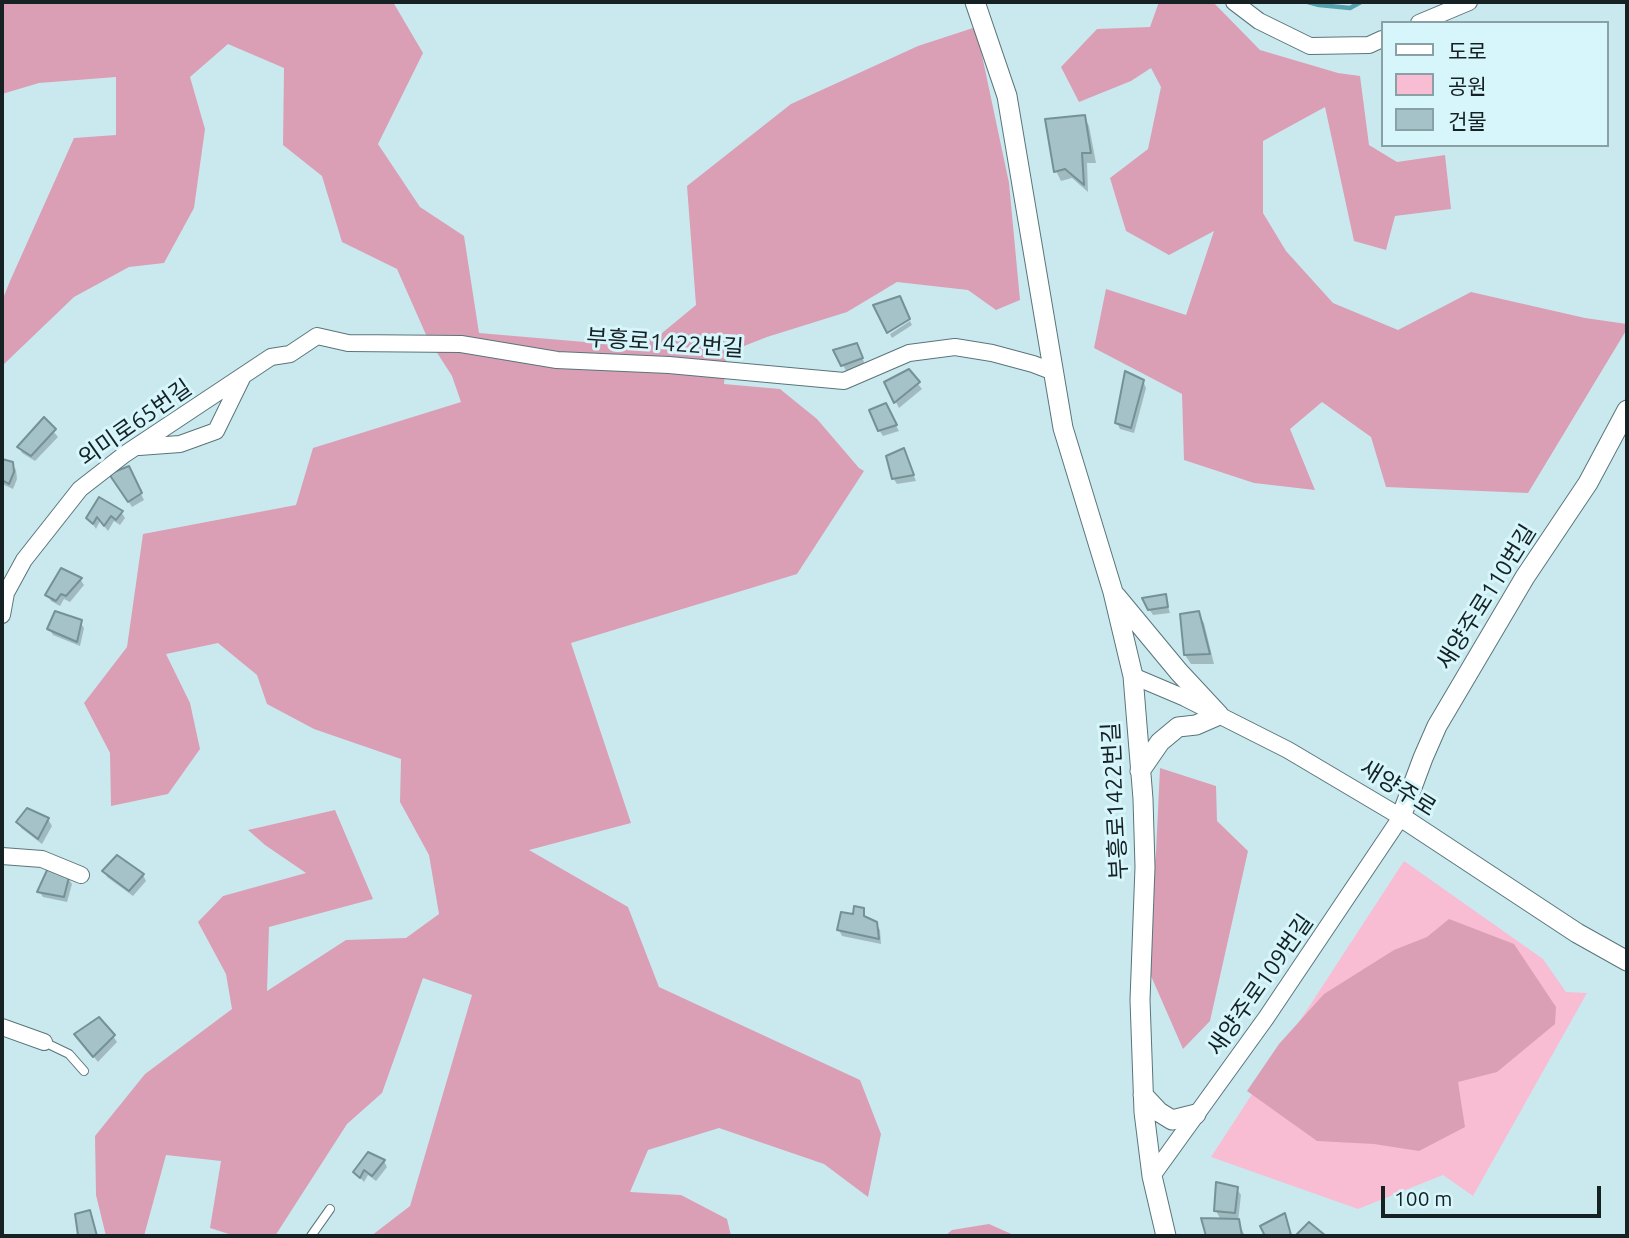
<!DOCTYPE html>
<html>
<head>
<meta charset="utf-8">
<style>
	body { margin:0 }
	#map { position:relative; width:1629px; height:1238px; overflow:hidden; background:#cae9ef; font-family:Ubuntu,"Noto Sans KR",sans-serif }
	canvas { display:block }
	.frame { position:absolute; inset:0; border:4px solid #152123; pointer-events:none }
	.legend { position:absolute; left:1381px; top:21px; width:228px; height:126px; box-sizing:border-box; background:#d7f6fc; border:2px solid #89a1a5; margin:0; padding:9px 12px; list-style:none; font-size:21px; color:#152123 }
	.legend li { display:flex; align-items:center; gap:14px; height:35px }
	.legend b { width:35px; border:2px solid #89a1a5 }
	.scale { position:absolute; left:1381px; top:1186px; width:220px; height:32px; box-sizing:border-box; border:4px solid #152123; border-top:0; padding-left:9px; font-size:21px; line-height:24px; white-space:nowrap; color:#152123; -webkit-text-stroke:5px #d7f6fc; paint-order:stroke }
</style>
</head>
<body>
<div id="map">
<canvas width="1629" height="1238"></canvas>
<div class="frame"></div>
<ul class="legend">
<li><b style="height:9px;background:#fff"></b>도로</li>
<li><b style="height:19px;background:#f8bdd3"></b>공원</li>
<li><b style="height:19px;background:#a4c2c8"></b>건물</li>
</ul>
<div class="scale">100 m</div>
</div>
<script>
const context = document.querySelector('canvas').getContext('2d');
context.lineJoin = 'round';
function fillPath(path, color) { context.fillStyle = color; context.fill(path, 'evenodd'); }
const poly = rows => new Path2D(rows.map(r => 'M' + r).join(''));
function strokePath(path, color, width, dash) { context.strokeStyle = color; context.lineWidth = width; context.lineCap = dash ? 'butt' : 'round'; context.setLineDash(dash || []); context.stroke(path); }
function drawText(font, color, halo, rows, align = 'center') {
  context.font = font + ' Ubuntu,"Noto Sans KR",sans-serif'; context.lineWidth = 6; context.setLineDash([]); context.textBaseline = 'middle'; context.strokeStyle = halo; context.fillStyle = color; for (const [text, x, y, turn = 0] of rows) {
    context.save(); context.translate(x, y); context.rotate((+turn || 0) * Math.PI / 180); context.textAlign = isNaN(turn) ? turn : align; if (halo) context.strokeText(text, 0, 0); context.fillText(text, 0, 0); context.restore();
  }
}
fillPath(poly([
	[1404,861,1543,959,1566,992,1587,993,1473,1196,1443,1175,1358,1209,1211,1157]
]), '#f8bdd3');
fillPath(poly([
	[2,2,393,2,423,53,378,144,420,207,464,236,479,333,620,345,656,338,696,305,687,186,791,104,918,46,976,27,1009,183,1020,300,996,310,968,290,897,282,847,312,767,337,739,348,727,351,724,384,780,389,817,419,859,468,864,471,797,574,571,643,631,823,529,850,628,907,659,987,860,1080,881,1134,868,1197,824,1164,719,1128,648,1150,630,1192,681,1195,727,1219,731,1236,371,1236,410,1206,472,995,423,978,382,1093,347,1124,275,1236,235,1236,210,1228,221,1161,166,1155,144,1236,106,1236,96,1195,95,1136,145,1074,232,1009,226,974,198,922,223,896,306,873,265,845,248,830,335,810,373,899,269,927,267,991,346,940,406,938,439,914,429,855,400,802,401,759,314,729,267,704,257,675,218,643,166,654,190,703,200,749,168,794,111,806,110,753,84,703,127,647,143,534,296,505,313,448,461,402,452,376,427,337,397,269,342,242,322,176,283,145,284,68,228,44,190,77,205,129,194,208,164,263,129,267,74,297,2,366,2,301,10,281,74,138,116,135,116,77,39,83,2,94],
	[1159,2,1213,2,1260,50,1338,73,1360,76,1369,145,1397,162,1445,155,1451,209,1395,216,1386,250,1354,241,1325,107,1263,141,1263,213,1286,251,1333,303,1398,330,1471,292,1585,318,1627,324,1627,329,1528,493,1386,487,1371,437,1322,402,1290,429,1315,490,1254,483,1184,460,1182,394,1094,348,1106,289,1186,315,1214,231,1169,255,1126,231,1110,178,1148,149,1161,87,1151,68,1131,81,1079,102,1061,67,1097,29,1150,27],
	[1160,768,1216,786,1217,821,1248,851,1210,1021,1183,1049,1144,960,1156,852],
	[1449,919,1514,944,1556,1007,1555,1024,1497,1072,1458,1082,1465,1127,1419,1151,1374,1144,1317,1141,1247,1091,1279,1044,1324,994,1394,950,1427,937],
	[989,1224,1016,1236,945,1236,952,1230]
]), '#da9fb5');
fillPath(poly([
	[1084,116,1089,126,1096,163,1087,163,1088,192,1072,178,1061,181,1056,171],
	[910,321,912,325,892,338,890,334],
	[836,351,860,351,865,365,846,371],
	[908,371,922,389,899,408,886,383],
	[1143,381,1146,388,1134,433,1120,429,1117,423],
	[885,406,899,431,883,436,879,430],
	[44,420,58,437,35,461,22,453,19,447],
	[906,456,916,481,897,484,893,478],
	[2,460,12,463,16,470,17,479,13,489,2,484],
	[128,468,144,500,132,507,112,475],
	[121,512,125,518,120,525,114,521,108,531,100,521,96,529,89,518],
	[80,579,84,585,70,602,64,599,60,606,51,601,48,595],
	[1165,596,1170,613,1153,615,1149,609],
	[1198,613,1204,623,1214,664,1191,664,1185,655],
	[80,622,84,628,80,646,53,635,49,629],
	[48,819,52,826,42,844,21,828,18,822],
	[104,871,143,875,146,881,133,896,107,877],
	[68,878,72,884,67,902,43,897,39,891],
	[863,909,866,919,876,923,880,930,881,944,842,936,839,930],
	[113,1036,117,1042,98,1062,80,1040],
	[384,1161,387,1167,376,1181,368,1175,364,1182,355,1172],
	[1237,1189,1241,1195,1238,1221,1245,1236,1208,1236,1203,1220,1221,1220,1216,1211]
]), '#0003');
strokePath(poly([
	[1308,2,1319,5,1350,8,1361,2]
]), '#58a2af', 4.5);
const building = poly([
	[1085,115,1091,153,1082,153,1084,185,1065,169,1054,172,1045,119,1085,115],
	[900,296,910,319,887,333,873,305,900,296],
	[857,343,863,358,841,366,833,350,857,343],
	[909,369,920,382,894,403,884,382,909,369],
	[1125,371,1144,380,1131,428,1115,423,1125,371],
	[886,403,897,425,878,431,869,410,886,403],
	[44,417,56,429,31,456,17,447,44,417],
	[904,448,914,475,892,479,886,456,904,448],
	[2,459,13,462,14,472,9,484,2,480,2,459],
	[129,466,142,493,128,502,109,474,129,466],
	[99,497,123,511,116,520,111,516,104,526,97,517,93,524,86,518,99,497],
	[61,568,82,578,66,596,61,594,56,601,45,595,61,568],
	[1166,594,1168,607,1148,610,1142,598,1166,594],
	[55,611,82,620,77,642,47,629,55,611],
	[1199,611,1210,654,1184,655,1180,614,1199,611],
	[27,808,49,818,38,839,16,822,27,808],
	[117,855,144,874,129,891,102,871,117,855],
	[48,868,69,877,64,897,37,892,48,868],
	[854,906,864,908,864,916,877,922,879,939,837,930,841,912,853,914,854,906],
	[99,1017,115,1035,93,1057,74,1034,99,1017],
	[368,1152,385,1160,372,1176,364,1170,360,1178,353,1172,368,1152],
	[1216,1182,1238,1187,1235,1213,1214,1211,1216,1182],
	[90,1210,97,1236,78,1235,75,1214,90,1210],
	[1285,1213,1291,1235,1265,1236,1260,1226,1285,1213],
	[1201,1218,1239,1219,1242,1236,1206,1236,1201,1218],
	[1309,1222,1326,1236,1299,1236,1297,1234,1309,1222]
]);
fillPath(building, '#a4c2c8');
strokePath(building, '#749196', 2);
const service = poly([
	[44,1042,69,1054,84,1071],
	[311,1236,330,1209]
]);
const minor = poly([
	[1234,2,1259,21,1310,46,1369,45,1382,39],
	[1419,23,1469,2],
	[139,447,180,444,216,431,242,378],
	[2,615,6,593,24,560,80,489,125,454,271,357,290,354,317,336,348,343,461,344,557,360,669,365,844,381,909,353,955,347,992,353,1033,364,1054,372],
	[1133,676,1185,698,1288,750,1401,817,1266,1018,1152,1176],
	[2,856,42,859,81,875],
	[2,1027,44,1042]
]);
const tertiary = poly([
	[975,2,1007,96,1063,428,1113,592,1133,676,1143,799,1145,867,1140,1000,1144,1112,1152,1176,1166,1236],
	[1627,410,1588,483,1525,577,1437,726,1423,758,1401,817,1577,933,1627,961],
	[1116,596,1179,672,1219,715,1196,725,1178,727,1160,742,1140,771],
	[1143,1095,1159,1112,1172,1120,1196,1114]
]);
strokePath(service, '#59757a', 10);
strokePath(minor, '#59757a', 18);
strokePath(tertiary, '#59757a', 21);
strokePath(service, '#fff', 8);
strokePath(minor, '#fff', 16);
strokePath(tertiary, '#fff', 19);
drawText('23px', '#152123', '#d7f6fc', [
	["부흥로1422번길",665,343,4],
	["외미로65번길",135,423,-35],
	["새양주로110번길",1486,597,-58],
	["새양주로",1398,788,32],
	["부흥로1422번길",1115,801,-93],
	["새양주로109번길",1260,985,-55]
]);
</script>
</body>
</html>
